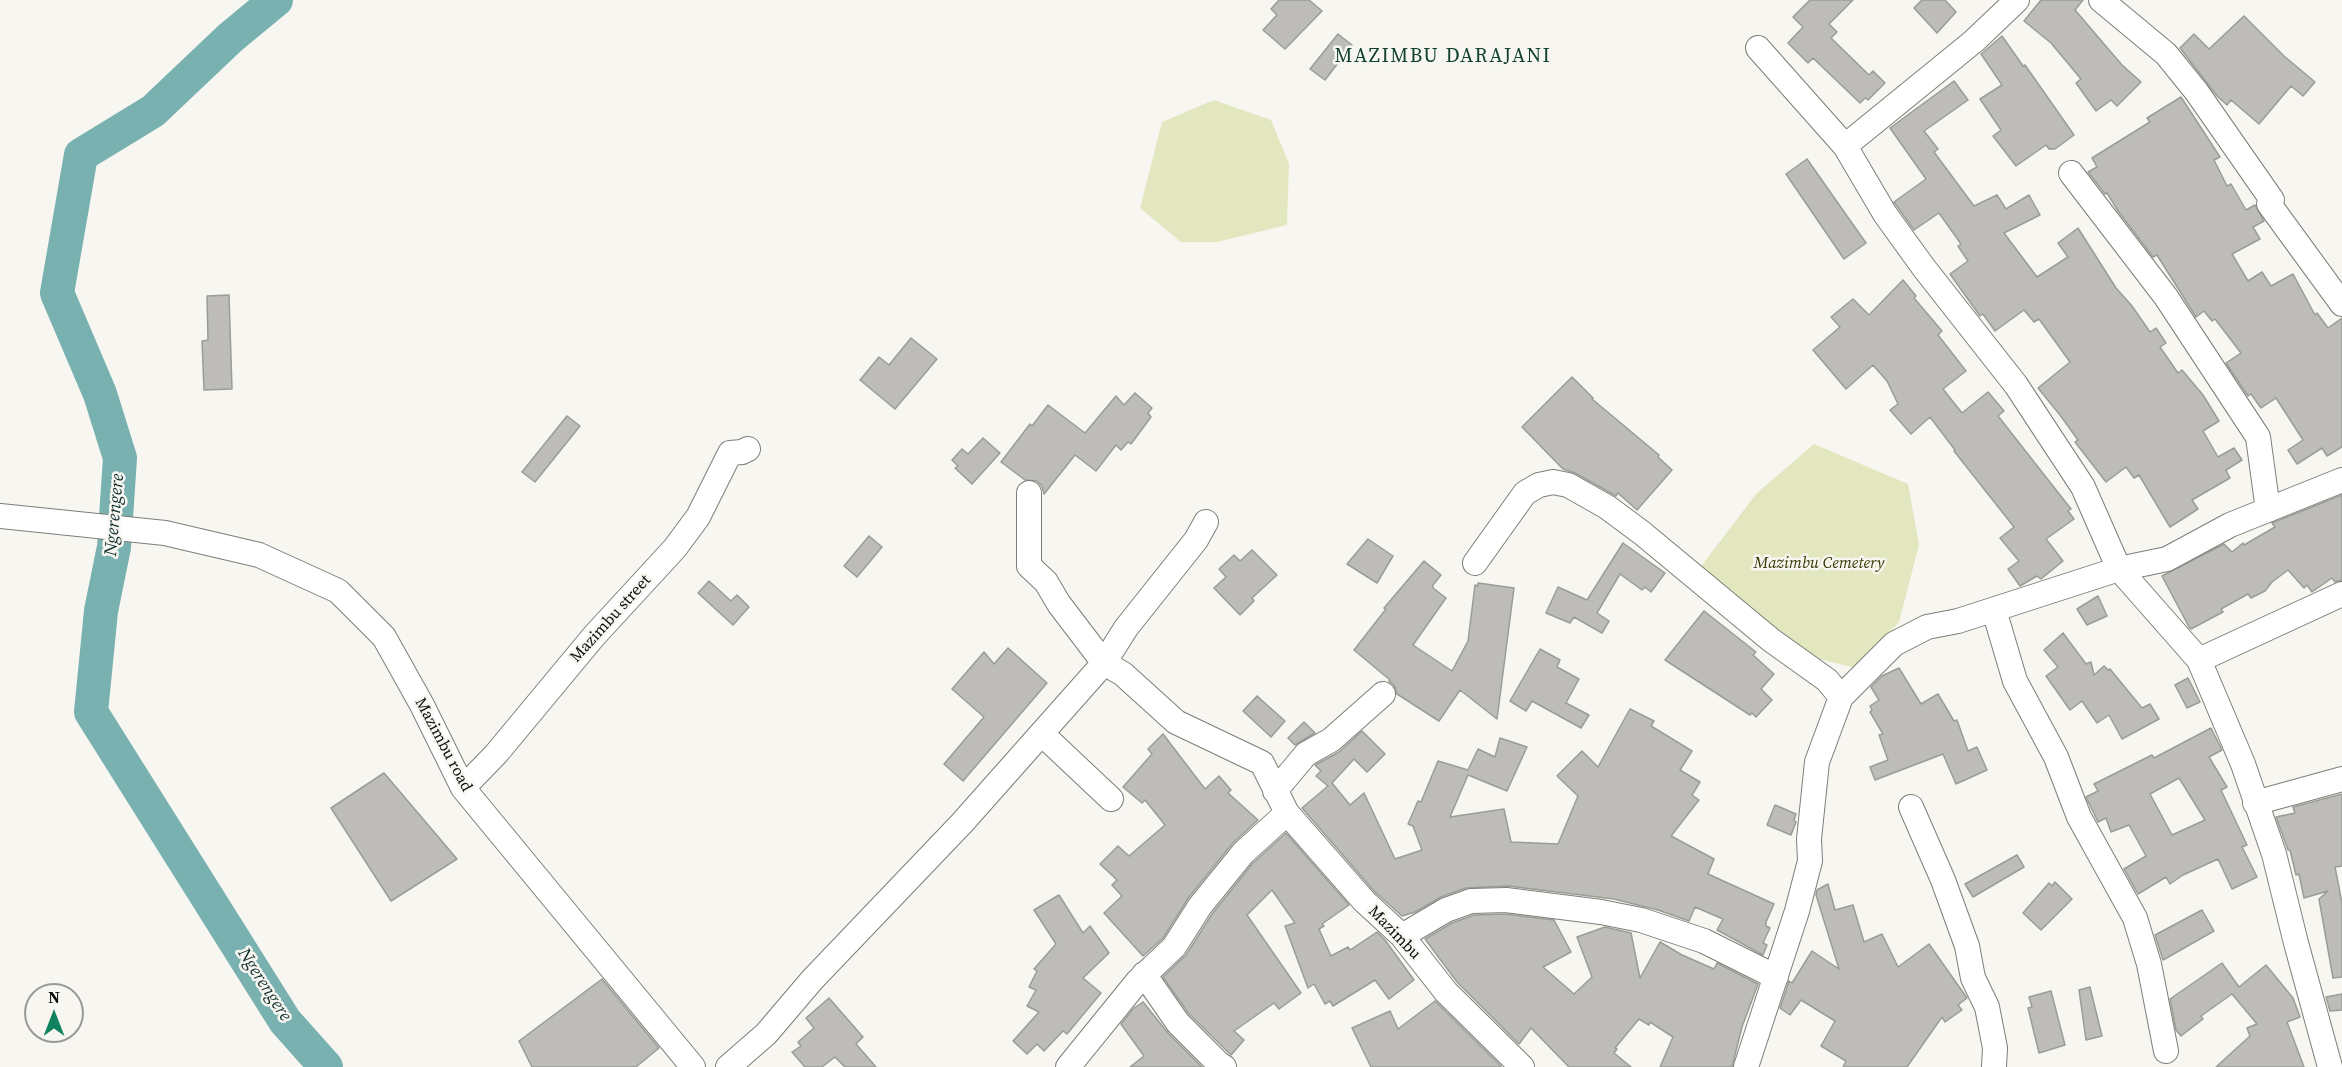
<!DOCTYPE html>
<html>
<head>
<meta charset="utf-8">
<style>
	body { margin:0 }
	#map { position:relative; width:2342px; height:1067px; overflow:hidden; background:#f7f6f1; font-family:"Source Serif 4",serif }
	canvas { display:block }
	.north { position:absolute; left:24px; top:983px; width:60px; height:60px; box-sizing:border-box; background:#f7f6f1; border:2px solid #9a9995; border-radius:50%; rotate:0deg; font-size:16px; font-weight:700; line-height:24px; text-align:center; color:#0e0e0c }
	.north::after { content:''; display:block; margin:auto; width:21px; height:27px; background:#118260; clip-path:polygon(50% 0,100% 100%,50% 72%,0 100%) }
</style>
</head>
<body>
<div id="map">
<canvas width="2342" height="1067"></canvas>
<div class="north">N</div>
</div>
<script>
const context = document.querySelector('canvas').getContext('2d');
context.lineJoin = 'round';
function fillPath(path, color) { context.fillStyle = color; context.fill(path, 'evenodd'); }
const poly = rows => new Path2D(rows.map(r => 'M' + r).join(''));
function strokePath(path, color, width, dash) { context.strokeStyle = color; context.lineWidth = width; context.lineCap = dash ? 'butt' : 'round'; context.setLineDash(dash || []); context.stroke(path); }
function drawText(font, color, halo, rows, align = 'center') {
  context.font = font + ' "Source Serif 4",serif'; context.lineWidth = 5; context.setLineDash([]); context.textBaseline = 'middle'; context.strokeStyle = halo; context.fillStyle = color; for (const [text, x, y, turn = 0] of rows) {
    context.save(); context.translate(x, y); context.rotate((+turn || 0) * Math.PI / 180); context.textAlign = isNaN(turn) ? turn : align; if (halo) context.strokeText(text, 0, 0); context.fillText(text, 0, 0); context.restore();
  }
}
fillPath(poly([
	[1214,100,1271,120,1289,164,1287,225,1217,242,1181,242,1140,208,1162,122],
	[1814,444,1908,484,1919,545,1899,622,1856,668,1774,648,1696,573,1756,494]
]), '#e3e7c0');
strokePath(poly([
	[276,0,230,38,153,111,81,155,57,293,100,394,120,458,114,547,101,611,91,712,285,1021,326,1067]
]), '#78b1b0', 34);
const building = poly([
	[1279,0,1309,0,1322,11,1285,49,1263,30,1277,15,1271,9,1279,0],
	[1810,0,1853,0,1829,24,1837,32,1831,38,1869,75,1873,71,1885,83,1868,100,1865,98,1860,103,1813,58,1808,63,1788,43,1803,27,1793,17,1810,0],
	[1922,0,1945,0,1956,12,1937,33,1914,8,1922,0],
	[2041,0,2083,0,2075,10,2122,65,2141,82,2117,106,2111,100,2096,111,2076,83,2081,79,2051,43,2024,21,2041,0],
	[2244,16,2284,56,2315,82,2303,96,2291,86,2259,124,2231,100,2227,105,2217,96,2180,48,2194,34,2209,49,2244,16],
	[1338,34,1352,45,1325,80,1310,69,1338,34],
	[2002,36,2023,66,2025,65,2074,135,2055,149,2049,149,2046,145,2016,166,1993,136,2001,130,1980,99,2002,85,1981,54,2002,36],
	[1954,81,1968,100,1924,131,1938,149,1934,152,1974,206,1997,195,2006,209,2029,195,2040,215,2004,233,2037,277,2068,257,2058,243,2078,228,2116,288,2132,306,2150,332,2156,328,2166,343,2160,347,2178,373,2182,370,2203,395,2219,421,2203,431,2218,457,2234,448,2242,460,2226,470,2230,478,2192,500,2198,509,2170,527,2139,475,2134,478,2126,467,2106,482,2075,442,2078,440,2060,415,2038,388,2070,362,2039,319,2034,322,2024,310,1995,331,1983,314,1980,316,1950,274,1968,261,1958,246,1961,244,1939,213,1914,230,1894,202,1926,179,1890,128,1954,81],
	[2181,97,2220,157,2214,160,2227,186,2231,184,2246,210,2255,205,2264,221,2253,227,2260,239,2232,254,2248,281,2262,272,2271,286,2293,274,2315,315,2317,313,2328,328,2342,318,2342,447,2327,456,2322,448,2297,464,2288,450,2303,440,2276,398,2261,408,2251,394,2248,396,2226,363,2241,353,2215,319,2212,321,2204,311,2196,317,2157,255,2153,257,2118,211,2107,193,2105,194,2088,172,2097,167,2092,158,2150,122,2147,118,2181,97],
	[1807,159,1866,243,1844,259,1786,174,1807,159],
	[1903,280,1916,296,1914,298,1942,331,1938,335,1966,371,1943,389,1962,413,1988,392,2004,411,1998,416,2071,509,2068,511,2074,519,2046,539,2063,561,2041,579,2037,576,2020,586,2008,569,2019,561,2000,538,2014,527,1954,451,1955,450,1930,417,1911,434,1890,410,1898,404,1887,381,1873,365,1846,389,1813,350,1840,327,1831,317,1853,299,1869,315,1903,280],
	[229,295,232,389,204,390,202,341,208,340,207,296,229,295],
	[911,338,937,359,895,409,860,380,879,357,889,365,911,338],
	[1572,377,1593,398,1592,399,1659,455,1658,457,1672,470,1637,510,1618,493,1616,496,1575,473,1563,469,1522,427,1572,377],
	[1135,393,1152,408,1148,413,1151,417,1131,444,1128,442,1121,450,1116,445,1096,471,1075,455,1044,494,1042,486,1037,481,1025,480,1001,462,1030,424,1032,426,1048,405,1085,433,1116,396,1124,405,1135,393],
	[567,416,580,426,535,482,522,472,567,416],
	[983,438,1000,453,972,484,955,468,958,466,952,460,962,449,968,454,983,438],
	[2342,495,2342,580,2335,582,2332,578,2312,592,2307,585,2304,588,2288,570,2272,582,2265,591,2251,598,2248,594,2221,609,2223,612,2191,629,2189,627,2162,576,2224,544,2232,552,2243,543,2244,545,2275,527,2272,523,2342,495],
	[869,536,882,547,857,577,844,566,869,536],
	[1368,539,1393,556,1377,583,1347,564,1368,539],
	[1623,543,1665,573,1651,592,1645,587,1642,590,1620,574,1597,613,1609,621,1602,633,1574,617,1570,623,1546,613,1558,587,1587,600,1623,543],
	[1252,550,1277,575,1252,598,1254,601,1240,615,1214,588,1226,577,1219,569,1234,555,1240,561,1252,550],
	[1424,561,1441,575,1433,585,1433,588,1446,598,1413,645,1452,671,1468,641,1475,585,1478,586,1478,583,1514,588,1497,719,1460,690,1439,721,1397,694,1394,685,1389,681,1390,680,1354,650,1386,609,1384,608,1424,561],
	[709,581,731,601,737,595,749,607,733,625,698,593,709,581],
	[2098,596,2107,616,2087,625,2077,609,2098,596],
	[1704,611,1756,652,1753,655,1774,674,1761,689,1772,700,1756,717,1752,713,1750,715,1665,660,1704,611],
	[2063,633,2086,664,2091,662,2094,675,2104,666,2108,670,2110,669,2142,708,2150,704,2159,719,2122,739,2109,715,2097,723,2082,701,2070,710,2046,676,2058,667,2044,650,2063,633],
	[1008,648,1047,683,963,781,944,764,984,717,952,689,984,652,994,664,1008,648],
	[1540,649,1560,660,1557,667,1579,679,1566,703,1589,715,1581,728,1532,701,1526,711,1510,701,1540,649],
	[1899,668,1921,704,1938,694,1954,721,1957,720,1968,751,1977,747,1987,770,1956,784,1943,754,1875,780,1870,767,1888,760,1879,735,1883,734,1870,712,1872,710,1870,706,1879,700,1871,687,1882,676,1899,668],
	[2188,678,2200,702,2187,708,2175,685,2188,678],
	[1257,696,1285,721,1271,737,1243,711,1257,696],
	[1630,709,1654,721,1651,726,1692,751,1680,770,1700,782,1692,795,1699,800,1671,836,1714,859,1708,874,1774,904,1766,922,1766,926,1770,928,1763,943,1767,945,1763,955,1717,930,1723,919,1695,907,1689,921,1658,910,1614,899,1508,886,1466,888,1441,897,1415,912,1402,916,1374,891,1302,808,1328,786,1316,776,1321,771,1315,765,1339,752,1362,731,1385,754,1367,772,1354,759,1332,783,1350,805,1364,793,1395,859,1422,850,1413,826,1408,824,1418,801,1421,802,1438,761,1468,770,1478,749,1495,757,1500,738,1527,747,1507,791,1468,775,1450,817,1504,809,1511,842,1558,844,1578,796,1557,776,1582,751,1598,767,1630,709],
	[1304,722,1315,733,1295,745,1288,738,1304,722],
	[2211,728,2222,750,2209,757,2227,787,2221,790,2247,845,2242,847,2257,877,2232,889,2218,859,2183,875,2170,884,2166,877,2138,894,2124,869,2146,856,2129,825,2111,832,2106,818,2098,822,2086,797,2098,791,2094,784,2152,755,2154,758,2211,728],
	[2179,778,2205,820,2172,835,2150,794,2179,778],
	[1163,734,1205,789,1219,776,1231,790,1228,793,1258,820,1232,844,1189,897,1163,938,1143,956,1104,913,1122,896,1112,885,1117,880,1100,864,1118,846,1129,856,1165,825,1145,800,1142,803,1123,787,1152,754,1148,749,1163,734],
	[384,773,457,859,391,901,331,808,384,773],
	[2342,794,2342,866,2335,867,2342,903,2342,977,2333,978,2319,899,2328,891,2304,898,2299,874,2296,875,2290,850,2288,850,2276,817,2295,813,2293,807,2342,794],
	[1775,805,1796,814,1794,820,1796,822,1791,835,1767,825,1775,805],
	[1286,833,1349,905,1322,924,1324,926,1319,929,1331,956,1348,947,1350,950,1377,932,1385,940,1414,980,1389,999,1375,980,1333,1006,1330,1001,1325,1004,1314,984,1308,988,1285,926,1295,923,1272,890,1247,915,1301,993,1279,1009,1274,1003,1234,1031,1244,1040,1231,1055,1189,1014,1163,977,1186,955,1212,914,1253,863,1286,833],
	[2017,855,2024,867,1973,897,1965,884,2017,855],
	[2055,882,2072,899,2041,930,2023,913,2049,883,2052,886,2055,882],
	[1828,884,1835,910,1853,905,1864,942,1882,934,1898,967,1929,944,1967,998,1958,1005,1962,1010,1945,1022,1942,1017,1907,1067,1843,1067,1846,1061,1821,1046,1835,1021,1801,1000,1790,1015,1780,1008,1789,981,1792,983,1812,951,1839,969,1816,895,1817,890,1828,884],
	[1059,895,1083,933,1090,926,1109,953,1083,978,1101,993,1067,1034,1063,1031,1044,1051,1037,1044,1027,1054,1013,1041,1039,1012,1027,1006,1036,990,1029,987,1037,971,1034,969,1056,944,1034,910,1059,895],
	[2202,910,2214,931,2163,960,2155,935,2202,910],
	[1505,914,1554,920,1571,952,1543,967,1574,994,1592,977,1577,937,1605,927,1631,933,1640,978,1660,942,1682,955,1714,969,1717,963,1758,984,1742,1027,1732,1067,1660,1067,1673,1037,1650,1022,1649,1025,1639,1019,1615,1048,1617,1049,1614,1053,1631,1067,1569,1067,1531,1028,1519,1044,1457,982,1425,939,1452,923,1474,915,1505,914],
	[2222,963,2239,987,2266,965,2293,998,2300,1017,2287,1022,2304,1067,2216,1067,2250,1036,2247,1028,2257,1024,2232,994,2201,1016,2203,1019,2181,1036,2176,1030,2170,999,2222,963],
	[602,979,659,1048,636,1067,532,1067,519,1041,602,979],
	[2090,987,2102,1036,2086,1040,2079,990,2090,987],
	[2051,991,2065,1045,2039,1053,2028,1008,2032,1007,2029,997,2051,991],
	[2342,994,2342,1010,2330,1011,2326,997,2342,994],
	[829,998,863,1037,856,1044,876,1067,845,1067,835,1057,822,1067,805,1067,792,1052,801,1046,798,1042,814,1028,806,1018,829,998],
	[1435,1001,1501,1066,1500,1067,1371,1067,1352,1028,1390,1011,1398,1029,1435,1001],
	[1143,1002,1168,1033,1202,1067,1130,1067,1144,1056,1121,1024,1134,1008,1143,1002]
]);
fillPath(building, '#bdbcb8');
strokePath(building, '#9c9c97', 1.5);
const street = poly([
	[2101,0,2166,54,2196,91,2272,200,2269,204,2342,304],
	[1758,48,1845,146,1885,214,1924,268,2016,385,2083,487,2119,569,2199,660,2243,764,2274,854,2296,943,2330,1067],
	[1845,146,1974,41,2017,0],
	[2071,173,2166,297,2258,437,2268,510],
	[1029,493,1029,566,1046,582,1059,604,1104,663,1126,628,1196,540,1206,522],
	[0,516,165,533,259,555,338,591,384,637,422,705,463,788,693,1067],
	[1475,563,1525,493,1539,485,1553,482,1568,485,1607,507,1642,533,1771,640,1827,680,1841,697],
	[1994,610,2015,681,2056,757,2079,817,2135,918,2149,964,2166,1051],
	[2199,660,2342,594],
	[1042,734,1111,799],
	[463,788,496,754,594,636,675,548,698,517,730,453,742,452,748,449],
	[1275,791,1306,754,1331,740,1383,694],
	[2255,803,2342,779],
	[1911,807,1943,880,1967,946,1973,978,1987,1007,1995,1048,1994,1067],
	[1402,936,1446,910,1471,901,1506,900,1601,912,1641,920,1704,941,1776,977],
	[1144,974,1178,1023,1219,1064,1224,1067],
	[728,1067,766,1034,812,980,962,823,1104,663,1123,674,1176,722,1262,763,1287,813,1364,901,1402,936,1446,992,1522,1067],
	[1068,1067,1137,982,1174,947,1200,906,1243,853,1287,813],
	[1746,1067,1797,911,1810,861,1809,839,1817,762,1841,697,1894,644,1927,627,1958,621,2119,569,2167,559,2230,525,2342,480]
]);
strokePath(street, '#7e7d79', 26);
strokePath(street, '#fff', 24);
drawText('italic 16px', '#383a04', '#f7f6f1', [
	["Mazimbu Cemetery",1819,564]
]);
drawText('16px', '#0e0e0c', '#f7f6f1', [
	["Mazimbu street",611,619,-48],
	["Mazimbu road",443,745,62],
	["Mazimbu",1394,933,46]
]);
drawText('italic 18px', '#122f2f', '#f7f6f1', [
	["Ngerengere",115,515,-85],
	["Ngerengere",264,985,57]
]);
context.letterSpacing = '1.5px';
drawText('20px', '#104130', '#f7f6f1', [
	["MAZIMBU DARAJANI",1443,57]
]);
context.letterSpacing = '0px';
</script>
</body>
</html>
